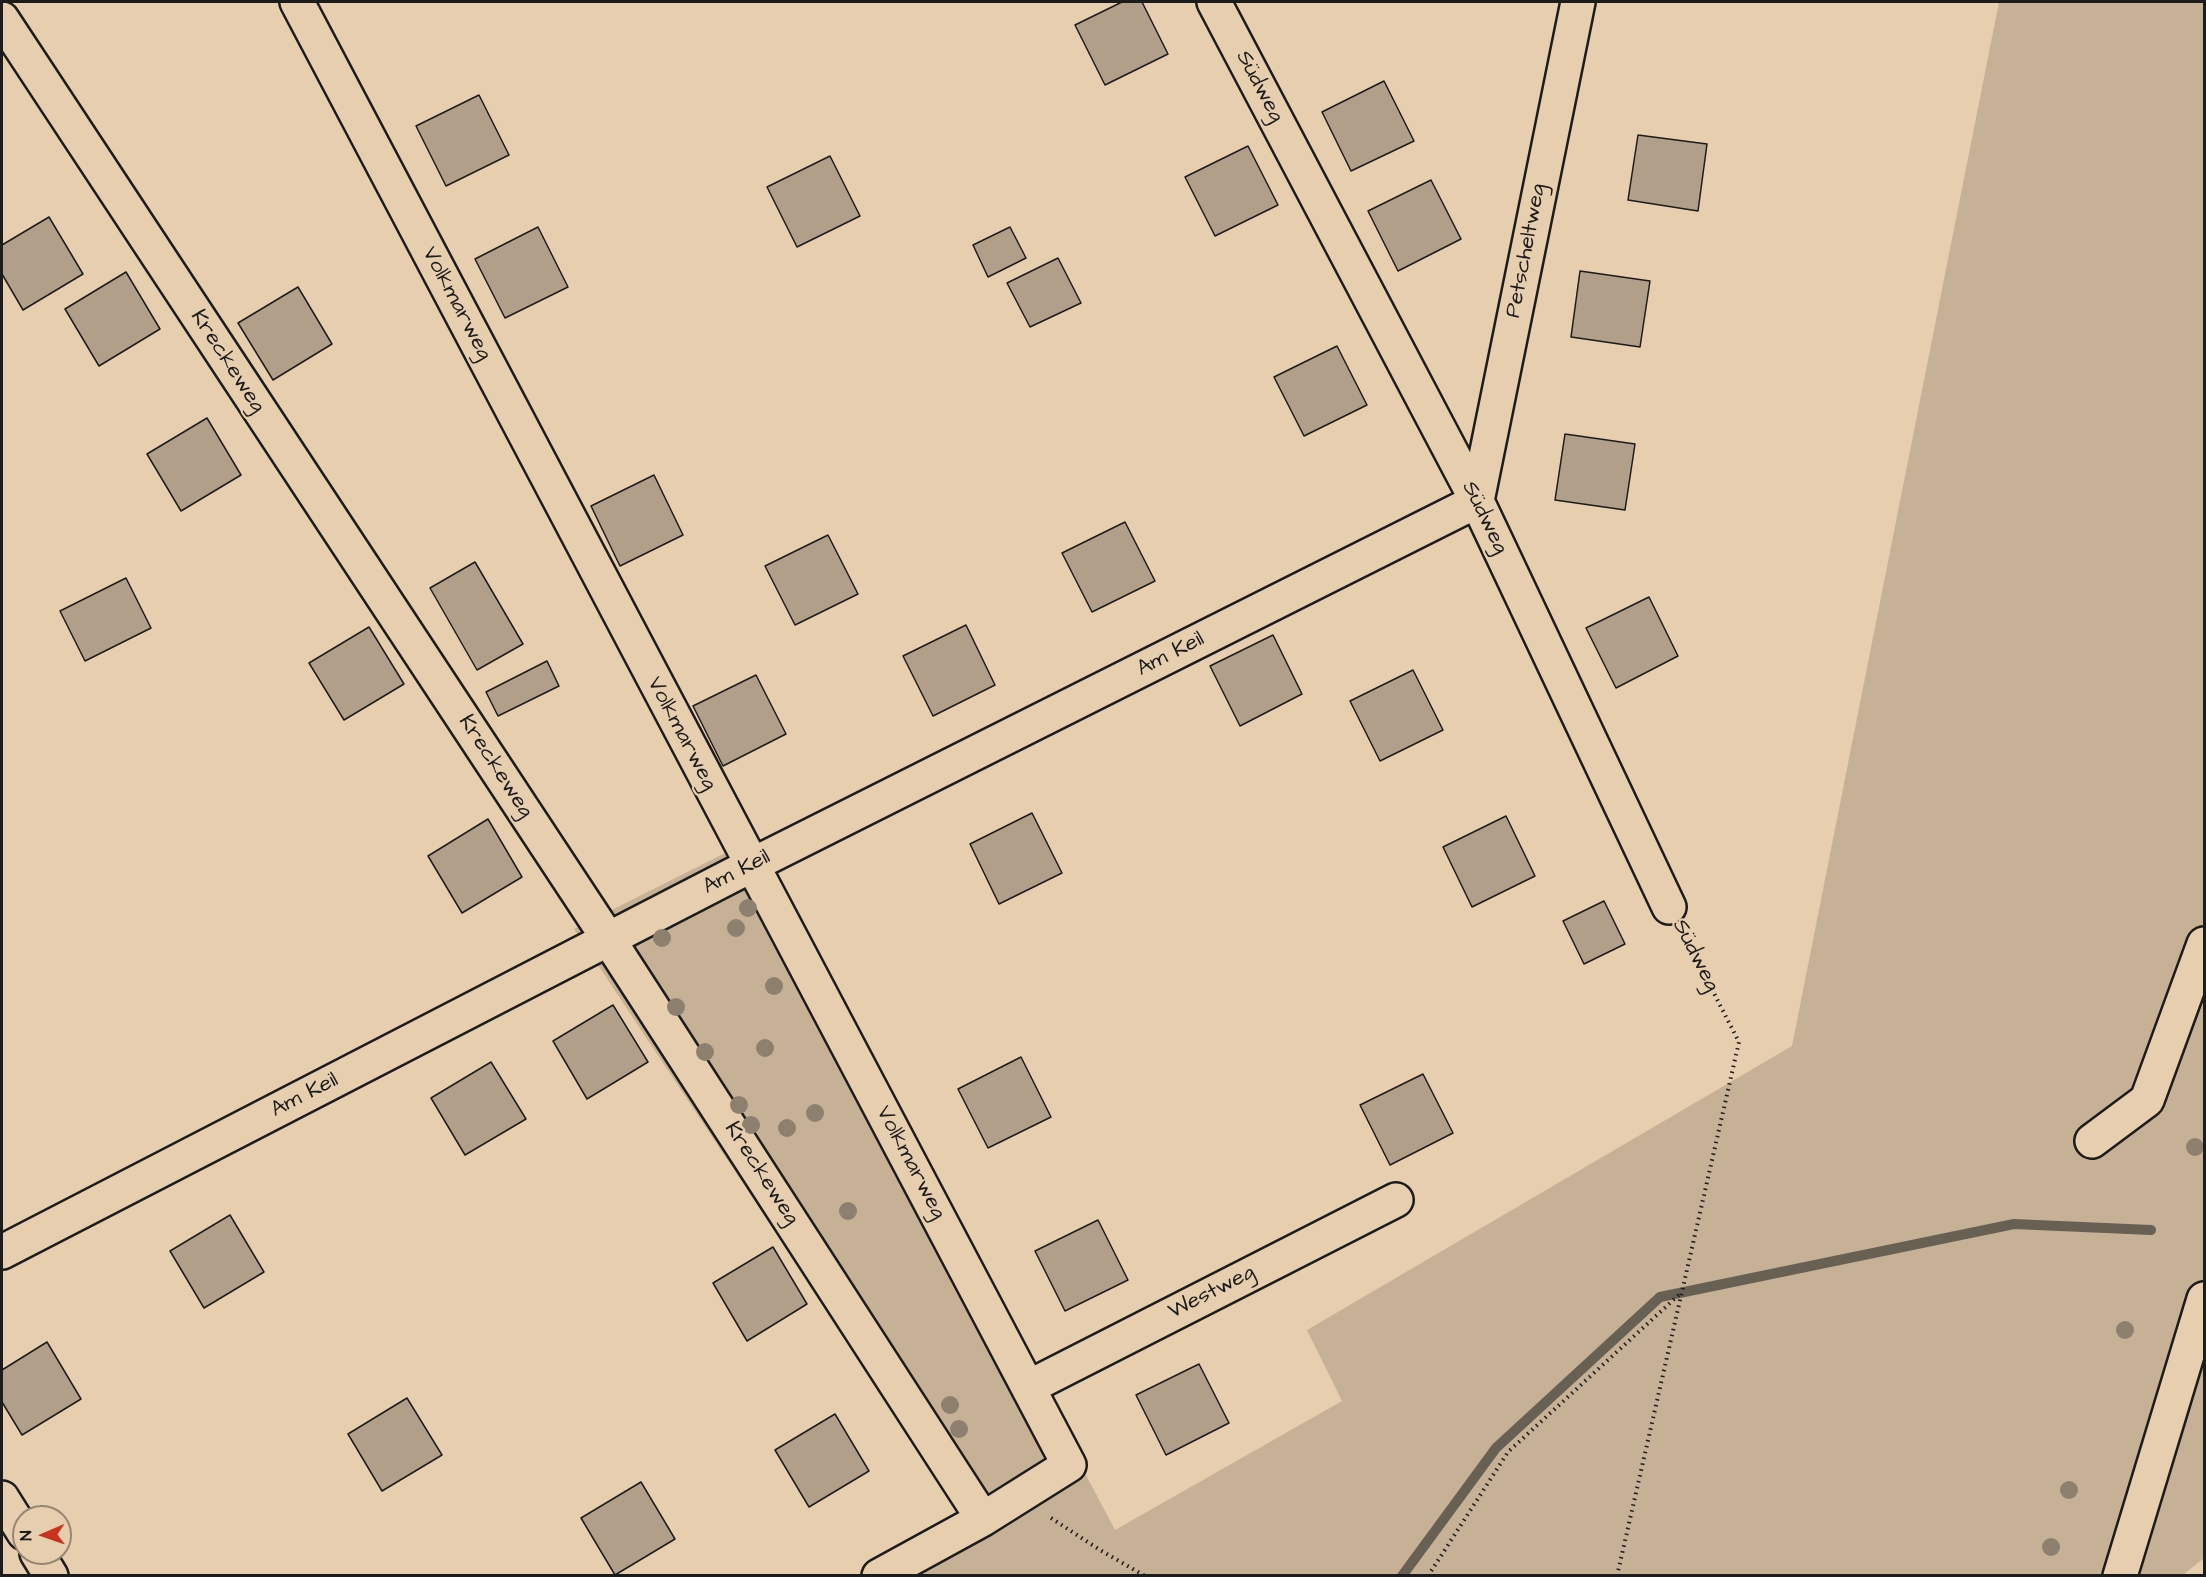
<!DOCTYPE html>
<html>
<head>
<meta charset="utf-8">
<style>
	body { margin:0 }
	#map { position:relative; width:2206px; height:1577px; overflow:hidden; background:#e7ceaf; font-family:"Architects Daughter",sans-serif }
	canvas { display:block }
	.frame { position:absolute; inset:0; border:3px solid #1c1c1c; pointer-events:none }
	.north { position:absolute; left:12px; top:1505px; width:60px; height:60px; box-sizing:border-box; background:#e7ceaf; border:2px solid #968774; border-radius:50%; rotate:268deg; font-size:16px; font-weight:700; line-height:24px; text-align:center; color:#1c1c1c }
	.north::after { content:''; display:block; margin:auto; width:21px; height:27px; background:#c8321e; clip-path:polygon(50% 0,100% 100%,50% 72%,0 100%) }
</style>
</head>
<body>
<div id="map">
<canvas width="2206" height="1577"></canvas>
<div class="frame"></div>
<div class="north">N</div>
</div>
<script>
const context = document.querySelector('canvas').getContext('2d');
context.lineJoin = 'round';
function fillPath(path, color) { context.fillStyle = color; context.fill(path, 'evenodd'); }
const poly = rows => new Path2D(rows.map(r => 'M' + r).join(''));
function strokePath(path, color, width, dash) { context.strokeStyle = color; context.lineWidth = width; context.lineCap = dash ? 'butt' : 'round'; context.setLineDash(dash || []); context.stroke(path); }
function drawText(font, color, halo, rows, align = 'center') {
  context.font = font + ' "Architects Daughter",sans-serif'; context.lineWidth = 4.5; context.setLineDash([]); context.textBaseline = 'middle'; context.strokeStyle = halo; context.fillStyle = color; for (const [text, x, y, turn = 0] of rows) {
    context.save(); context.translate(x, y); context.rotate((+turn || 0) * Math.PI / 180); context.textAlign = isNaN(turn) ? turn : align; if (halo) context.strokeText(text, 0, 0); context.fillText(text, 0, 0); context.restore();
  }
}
fillPath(poly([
	[1999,2,2204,2,2204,1558,2183,1575,897,1575,974,1531,574,929,751,840,1115,1530,1342,1401,1307,1330,1792,1046]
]), '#c6b197');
strokePath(poly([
	[1402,1576,1496,1448,1660,1297,2014,1224,2151,1230]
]), '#696054', 10);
const building = poly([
	[1122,2,1142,2,1168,54,1105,85,1075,25,1122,2],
	[1384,81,1414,141,1351,171,1322,112,1384,81],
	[479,95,509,155,446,186,416,126,479,95],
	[1638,135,1707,144,1698,211,1628,200,1638,135],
	[1248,146,1278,205,1215,236,1185,177,1248,146],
	[830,156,860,216,797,247,767,187,830,156],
	[1431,180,1461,239,1398,271,1368,211,1431,180],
	[49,217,83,274,23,310,2,274,2,245,49,217],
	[538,227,568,287,505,318,475,259,538,227],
	[1010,227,1026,258,988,277,973,245,1010,227],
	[1058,258,1081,303,1030,327,1007,283,1058,258],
	[1580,271,1650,281,1640,347,1571,337,1580,271],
	[126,272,160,329,99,366,65,309,126,272],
	[298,287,332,344,273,380,238,323,298,287],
	[1337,346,1367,405,1304,436,1274,377,1337,346],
	[207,418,241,475,181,511,147,454,207,418],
	[1565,434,1635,444,1625,510,1555,500,1565,434],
	[654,475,683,535,620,566,591,506,654,475],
	[1125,522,1155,581,1092,612,1062,553,1125,522],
	[828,535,858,594,795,625,765,566,828,535],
	[475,562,523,644,477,670,430,588,475,562],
	[126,578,151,628,85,661,60,611,126,578],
	[1649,597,1678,656,1616,688,1586,628,1649,597],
	[966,625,995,685,933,716,903,656,966,625],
	[369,627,404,684,344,720,309,663,369,627],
	[1273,635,1302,694,1240,726,1210,666,1273,635],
	[547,661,559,686,498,716,486,692,547,661],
	[1413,670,1443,730,1380,761,1350,701,1413,670],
	[756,675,786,734,723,766,693,706,756,675],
	[1032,813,1062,873,999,904,970,844,1032,813],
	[1506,816,1535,876,1472,907,1443,847,1506,816],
	[488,819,522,877,462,913,428,856,488,819],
	[1604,901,1625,944,1584,964,1563,921,1604,901],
	[613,1005,648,1062,587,1099,553,1041,613,1005],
	[1021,1057,1051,1117,988,1148,958,1089,1021,1057],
	[491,1062,526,1119,465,1155,431,1098,491,1062],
	[1423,1074,1453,1133,1390,1165,1360,1105,1423,1074],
	[230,1215,264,1272,204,1308,170,1251,230,1215],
	[1098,1220,1128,1280,1065,1311,1035,1251,1098,1220],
	[773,1247,807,1304,747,1341,713,1283,773,1247],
	[47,1342,81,1399,22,1435,2,1402,2,1370,47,1342],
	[1199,1364,1229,1423,1166,1455,1136,1395,1199,1364],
	[407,1398,442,1455,382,1491,348,1434,407,1398],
	[835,1414,869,1471,809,1507,775,1450,835,1414],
	[641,1482,675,1539,615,1575,581,1518,641,1482]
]);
fillPath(building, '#b19f89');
strokePath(building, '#1c1c1c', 1.5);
const minor = poly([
	[297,2,1069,1465,983,1519,879,1576],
	[1214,2,1477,501,1669,907],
	[2,19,609,940,983,1519],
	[2092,1141,2147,1100,2204,944],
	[2,1252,750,866,1477,501,1578,2],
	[1029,1387,1396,1200],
	[2,1498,24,1533],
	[37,1553,51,1576],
	[2120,1576,2204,1299]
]);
strokePath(minor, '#1c1c1c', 38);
strokePath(poly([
	[1051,1518,1100,1550,1145,1576],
	[1428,1576,1508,1452,1682,1292],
	[1617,1576,1739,1042,1685,937]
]), '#1c1c1c', 4, [1.5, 4.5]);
strokePath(minor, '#e7ceaf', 33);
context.fillStyle = '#8e806f';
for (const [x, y] of [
	[748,908],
	[736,928],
	[662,938],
	[774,986],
	[676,1007],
	[765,1048],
	[705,1052],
	[739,1105],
	[815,1113],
	[751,1125],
	[787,1128],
	[2195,1147],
	[848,1211],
	[2125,1330],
	[950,1405],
	[959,1429],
	[2069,1490],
	[2051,1547]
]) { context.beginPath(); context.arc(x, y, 9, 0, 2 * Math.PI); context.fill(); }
drawText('22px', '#1c1c1c', '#e7ceaf', [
	["Südweg",1259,87,62],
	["Petscheltweg",1527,251,-79],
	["Volkmarweg",456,304,62],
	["Kreckeweg",227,362,57],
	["Südweg",1484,518,64],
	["Am Keil",1171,655,-27],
	["Volkmarweg",681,734,62],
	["Kreckeweg",495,767,57],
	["Am Keil",737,873,-27],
	["Südweg",1695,956,63],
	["Am Keil",305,1096,-27],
	["Volkmarweg",910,1163,62],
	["Kreckeweg",761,1174,57],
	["Westweg",1212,1293,-27]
]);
</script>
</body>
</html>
